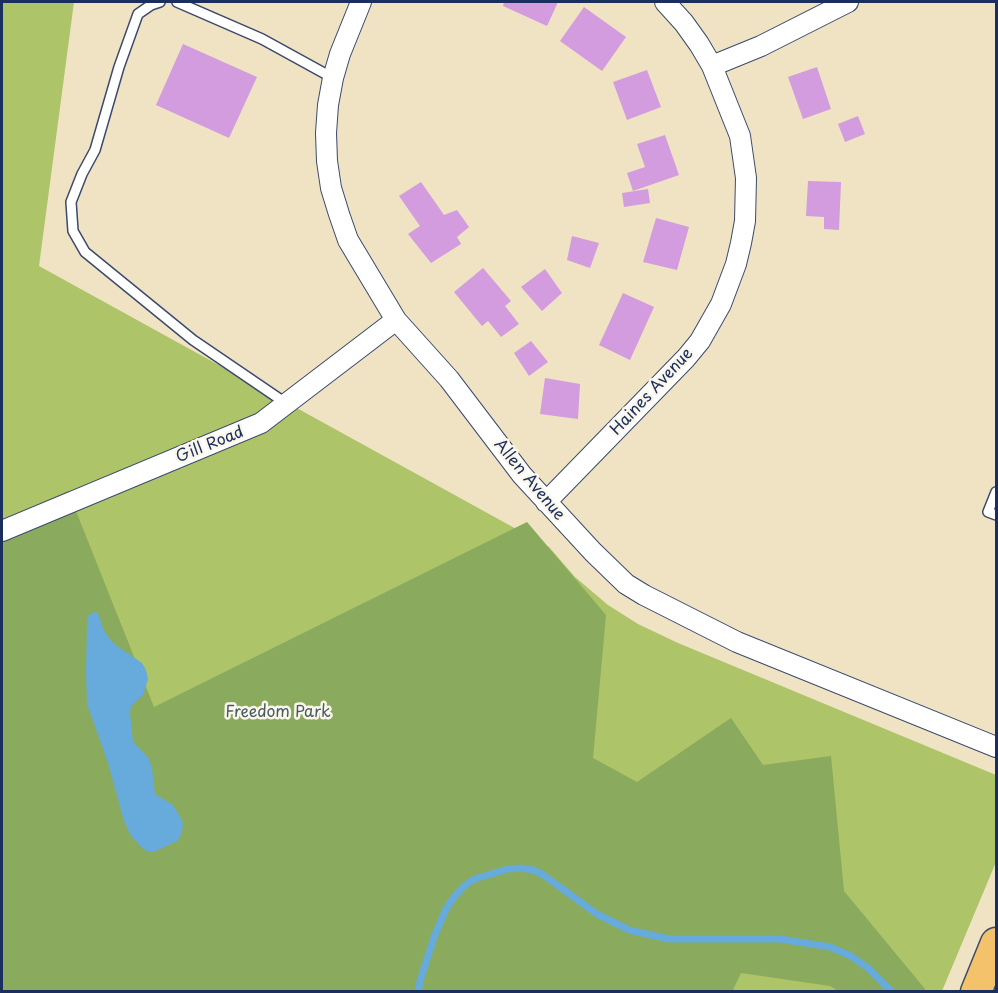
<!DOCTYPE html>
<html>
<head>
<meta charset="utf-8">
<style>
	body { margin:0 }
	#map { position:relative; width:998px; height:993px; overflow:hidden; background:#efe3c4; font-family:"Playpen Sans",sans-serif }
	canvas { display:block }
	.frame { position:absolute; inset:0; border:3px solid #1b2f5e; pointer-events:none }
</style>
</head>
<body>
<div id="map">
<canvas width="998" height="993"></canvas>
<div class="frame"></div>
</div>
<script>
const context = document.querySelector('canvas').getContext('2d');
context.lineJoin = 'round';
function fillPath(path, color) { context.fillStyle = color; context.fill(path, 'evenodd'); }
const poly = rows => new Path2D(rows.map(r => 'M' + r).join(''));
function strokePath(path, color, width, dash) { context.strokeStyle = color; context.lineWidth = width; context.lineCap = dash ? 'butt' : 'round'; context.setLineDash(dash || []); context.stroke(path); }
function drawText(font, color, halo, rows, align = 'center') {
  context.font = font + ' "Playpen Sans",sans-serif'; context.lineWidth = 5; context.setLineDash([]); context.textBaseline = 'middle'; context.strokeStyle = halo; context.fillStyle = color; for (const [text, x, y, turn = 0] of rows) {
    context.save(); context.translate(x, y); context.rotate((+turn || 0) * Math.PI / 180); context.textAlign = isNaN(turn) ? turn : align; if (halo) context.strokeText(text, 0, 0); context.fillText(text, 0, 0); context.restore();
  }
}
fillPath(poly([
	[2,2,74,2,39,266,549,547,575,577,608,605,638,624,678,643,996,775,996,862,942,991,2,992]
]), '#aec469');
fillPath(poly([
	[68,491,154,707,527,522,606,615,593,758,637,782,731,718,763,765,831,756,844,891,925,989,924,991,838,991,830,986,741,973,732,992,2,991,2,519]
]), '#8aaa5d');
fillPath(poly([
	[94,612,98,613,104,631,113,643,142,663,146,670,148,679,143,695,131,706,130,714,133,741,149,759,152,768,155,794,173,805,182,820,183,826,179,840,156,851,148,852,140,846,131,836,124,821,108,763,87,704,86,672,87,624,88,616]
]), '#66abdc');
strokePath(poly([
	[418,992,420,981,434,937,446,909,454,897,463,887,474,879,508,869,521,868,533,870,542,874,597,914,629,930,669,939,780,939,830,947,851,956,868,968,892,992]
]), '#66abdc', 7);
fillPath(poly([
	[504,2,558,2,547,26,503,6],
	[584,7,626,37,602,71,560,41],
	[183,44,257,77,229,138,156,105],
	[817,67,831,109,803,119,788,77],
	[647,70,661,107,627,120,613,82],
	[858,116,865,134,845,142,838,124],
	[665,135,679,175,633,191,627,173,645,167,637,144],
	[808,181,841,182,839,230,824,229,824,217,806,216],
	[421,182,444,215,457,210,469,227,457,237,461,244,431,263,408,234,420,226,399,196],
	[648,189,650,203,624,207,622,193],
	[656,218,689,227,677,270,643,262],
	[572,236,599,243,590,268,567,260],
	[483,268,511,301,505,306,519,324,501,337,488,321,482,326,454,292],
	[545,269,562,293,542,311,521,287],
	[623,293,654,307,630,360,599,345],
	[531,341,548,362,529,376,514,353],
	[545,378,580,384,578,419,540,414]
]), '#d29cde');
const lane = poly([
	[160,2,151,5,138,14,119,67,95,150,82,174,71,202,73,231,85,252,193,340,287,404],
	[177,2,262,39,333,78],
	[996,492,988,512,996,515]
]);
const street = poly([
	[361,2,340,54,333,78,328,105,326,133,327,161,331,188,339,214,348,240,396,320,449,379,522,475,593,552,626,584,644,595,737,642,996,747],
	[712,66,761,46,848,2],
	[546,502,686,358,700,341,721,304,736,264,741,243,745,221,746,178,740,136,712,66,699,44,684,23,665,2],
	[2,531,261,423,396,320]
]);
const primary = poly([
	[976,992,996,943]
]);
strokePath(lane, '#3b4a6d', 12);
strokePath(street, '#3b4a6d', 22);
strokePath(primary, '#3b4a6d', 33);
strokePath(lane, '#fff', 9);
strokePath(street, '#fff', 20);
strokePath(primary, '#f3c26a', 30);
drawText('16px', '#1b2f5e', '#fbf7ec', [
	["Haines Avenue",652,392,-47],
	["Gill Road",210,445,-22],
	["Allen Avenue",529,480,50]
]);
drawText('16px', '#475c61', '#fbf7ec', [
	["Freedom Park",278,713]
]);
</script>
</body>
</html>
